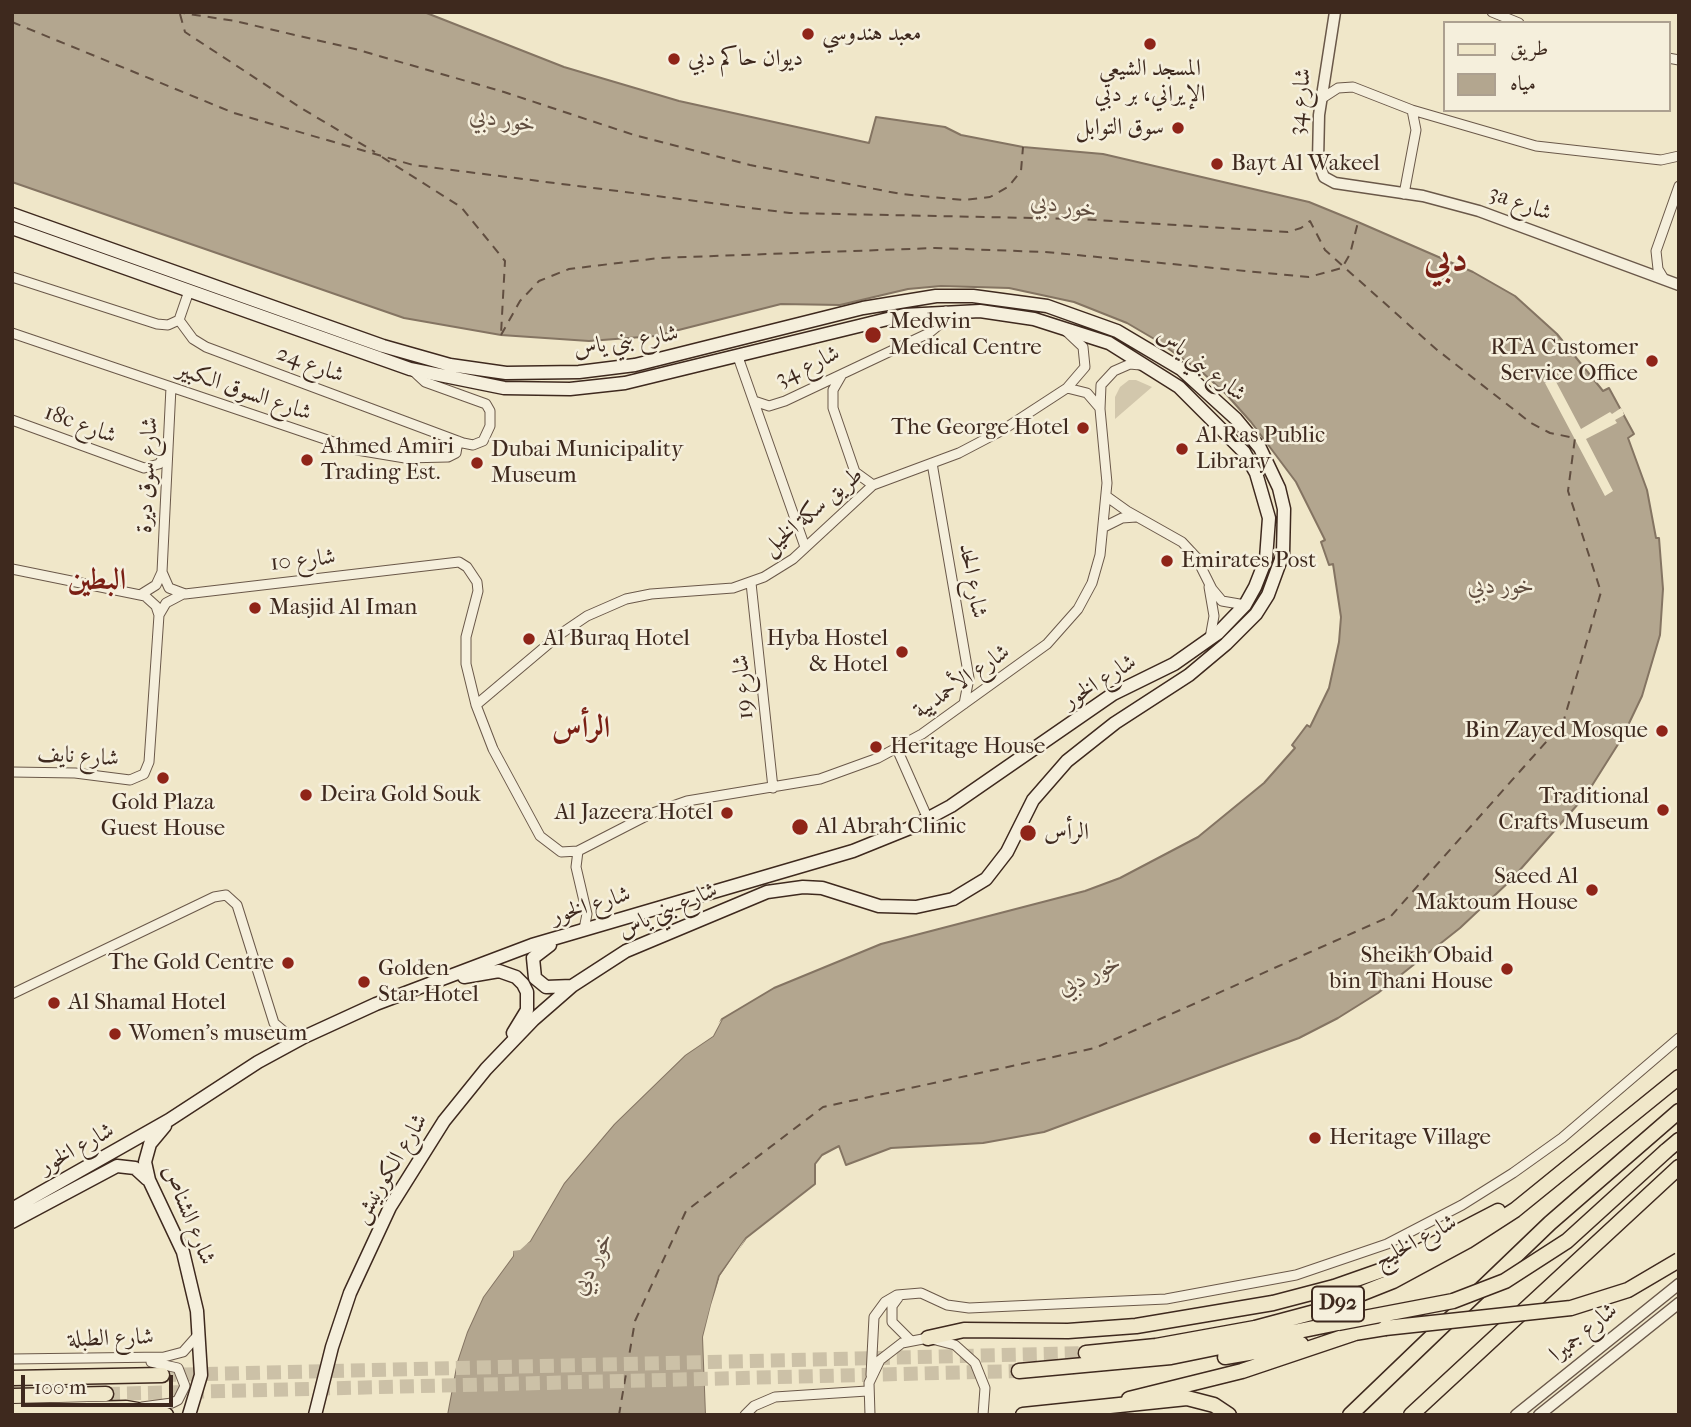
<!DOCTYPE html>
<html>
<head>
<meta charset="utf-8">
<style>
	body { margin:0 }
	#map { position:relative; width:1691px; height:1427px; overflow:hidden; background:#f0e7c9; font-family:"IM FELL French Canon",Amiri,serif }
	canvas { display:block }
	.frame { position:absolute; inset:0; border:14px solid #3e291e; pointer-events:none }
	.legend { position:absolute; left:1443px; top:21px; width:228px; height:91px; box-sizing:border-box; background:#f5efdc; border:2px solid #aca090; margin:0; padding:9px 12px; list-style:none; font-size:21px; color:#3e291e }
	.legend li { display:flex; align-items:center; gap:14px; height:35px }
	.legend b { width:35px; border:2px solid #aca090 }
	.scale { position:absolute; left:21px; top:1375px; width:152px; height:32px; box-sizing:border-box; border:4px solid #3e291e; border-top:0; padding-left:9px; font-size:21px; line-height:24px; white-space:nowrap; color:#3e291e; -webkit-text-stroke:5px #f5efdc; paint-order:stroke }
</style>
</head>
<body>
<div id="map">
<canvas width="1691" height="1427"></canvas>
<div class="frame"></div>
<ul class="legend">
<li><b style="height:9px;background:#f0e7c9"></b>طريق</li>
<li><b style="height:19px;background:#b3a68f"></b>مياه</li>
</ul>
<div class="scale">100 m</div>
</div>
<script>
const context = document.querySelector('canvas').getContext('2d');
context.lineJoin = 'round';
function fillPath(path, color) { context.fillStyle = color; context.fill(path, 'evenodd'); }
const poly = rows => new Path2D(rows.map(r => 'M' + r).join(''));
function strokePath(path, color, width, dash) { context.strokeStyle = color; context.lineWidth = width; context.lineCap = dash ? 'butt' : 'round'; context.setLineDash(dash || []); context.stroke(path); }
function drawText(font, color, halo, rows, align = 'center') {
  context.font = font + ' "IM FELL French Canon",Amiri,serif'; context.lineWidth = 5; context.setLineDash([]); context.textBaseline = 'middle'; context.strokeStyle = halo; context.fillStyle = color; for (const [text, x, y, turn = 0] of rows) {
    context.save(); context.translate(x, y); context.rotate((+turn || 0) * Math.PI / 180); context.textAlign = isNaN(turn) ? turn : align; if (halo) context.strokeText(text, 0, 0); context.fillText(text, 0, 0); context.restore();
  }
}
fillPath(poly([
	[1129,380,1136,380,1152,387,1115,419,1115,397,1120,387]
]), '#d2c7ac');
const water = poly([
	[12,12,424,12,564,67,679,101,869,143,876,117,945,127,961,135,1023,147,1103,154,1309,202,1358,222,1473,272,1515,296,1557,334,1603,391,1609,388,1634,434,1628,438,1647,490,1656,538,1659,538,1663,589,1660,635,1642,696,1622,738,1586,795,1511,880,1460,928,1378,993,1338,1018,1299,1038,1044,1132,983,1143,891,1148,846,1165,839,1146,822,1155,815,1164,815,1184,746,1238,719,1276,703,1337,706,1415,447,1415,457,1362,467,1332,483,1297,513,1256,512,1251,530,1241,564,1183,614,1124,685,1055,713,1036,722,1019,774,988,881,944,1085,891,1120,878,1198,837,1264,783,1295,748,1292,745,1307,725,1310,727,1329,688,1339,642,1341,617,1333,564,1329,565,1321,542,1325,540,1296,482,1251,422,1226,394,1203,373,1156,340,1127,323,1074,302,1009,288,941,286,908,289,840,305,781,304,655,336,589,341,501,335,404,318,12,182,12,12]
]);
fillPath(water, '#b3a68f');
strokePath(water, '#847462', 2);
fillPath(poly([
	[1554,378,1581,429,1610,412,1612,414,1621,408,1623,411,1624,415,1615,420,1617,423,1586,439,1613,491,1605,496,1545,383],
	[722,1019,713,1036,685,1055,614,1124,564,1183,530,1241,520,1250,513,1251,513,1256,483,1297,467,1332,457,1362,447,1415,443,1415,454,1361,464,1330,480,1295,509,1255,509,1250,528,1239,561,1181,611,1121,683,1053,710,1033],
	[746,1238,723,1277,714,1306,707,1337,709,1415,706,1415,703,1337,711,1305,720,1276]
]), '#f0e7c9');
strokePath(poly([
	[176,12,235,21,355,49,504,92,634,135,750,165,901,194,963,200,990,197,1008,187,1021,171,1023,147],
	[180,14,185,32,301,108,375,152],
	[12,22,234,113,413,165,790,213,1080,219,1288,232,1301,228,1310,221,1325,250,1436,349,1531,423,1550,433,1575,438,1568,491,1601,592,1563,723,1391,916,1095,1048,823,1107,686,1211,635,1321,619,1415],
	[382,157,461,207,505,261,501,334],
	[501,335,520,301,539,281,569,269,659,258,935,248,1045,252,1309,277,1342,268,1350,254,1358,222]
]), '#614e40', 2, [9, 7]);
strokePath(poly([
	[162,1375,1086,1353],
	[106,1394,1019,1371]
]), '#ccc1a7', 14, [14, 7]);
const minor = poly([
	[1492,12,1519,23],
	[1668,58,1679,60],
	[1321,99,1338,88,1353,87,1412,110,1536,146,1661,160,1679,156],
	[1404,194,1416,130,1412,110],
	[12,277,157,324,168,325,179,320],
	[1664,279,1658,269,1656,251,1679,186],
	[179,320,193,339,206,347,463,443,473,445,483,441,490,426,490,411,486,404,425,382,411,369],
	[179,320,189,291],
	[12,333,357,450,405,458,448,457,456,453,458,441],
	[738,357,805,547],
	[841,376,833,390,833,408,855,472,873,485],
	[1067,388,1087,393,1099,407],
	[754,401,769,406,785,401,929,333,940,324,946,311],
	[12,420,144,468,159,464,167,452],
	[932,463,969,678,964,704],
	[1106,496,1127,511,1182,542,1196,557,1212,589,1222,601,1245,605],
	[1104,527,1122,518,1136,517],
	[12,569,145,596,156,606,159,615],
	[162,572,169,588,185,594,459,562,467,567,477,582,478,591,466,637,466,664,476,705,493,749,540,836,561,852,578,851,650,814,687,801,820,779,878,758,922,734,1047,644,1078,609,1092,583,1100,555,1107,483,1100,409,1101,385,1114,371,1130,364,1140,365],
	[751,583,773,788],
	[1209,587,1214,616,1210,638],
	[140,595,156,585,162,572,171,387],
	[476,705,559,635,587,616,626,599,651,594,733,588,764,577,793,559,873,485,959,453,1001,431,1067,388,1085,367,1083,347,1066,331],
	[897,749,928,819],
	[12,772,75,773,130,780,144,774,149,762,159,615,166,603,183,594],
	[578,851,576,867,587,914,584,929],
	[12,994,214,897,226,895,237,905,274,1023,287,1034,304,1037],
	[900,1295,892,1306,892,1322,910,1340],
	[12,1359,164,1357,183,1352,198,1335],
	[871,1375,874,1317,885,1302,897,1295,921,1293,947,1305,969,1308,1166,1299,1296,1275,1387,1244,1462,1205,1513,1173,1562,1138,1679,1038],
	[142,1407,172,1403,178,1400,185,1386,178,1368,151,1362],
	[745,1415,754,1406,775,1397,867,1391],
	[870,1415,869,1383,880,1360,902,1343,928,1338,955,1345,975,1363,985,1388,983,1415]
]);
const tertiary = poly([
	[1335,12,1319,115,1318,161,1324,177,1335,183,1423,196,1479,211,1679,285],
	[1516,1415,1679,1284],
	[1539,1415,1679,1303]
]);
const secondary = poly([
	[12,214,383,346,450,365,506,373,579,372,635,365,863,308,936,296,973,296,1047,306,1117,331,1181,369,1236,419,1260,448,1279,488,1284,509,1283,554,1268,595,1256,614,1226,644,1189,675,1115,723,1067,761,1033,800,1007,852,986,879,953,899,916,907,879,906,822,888,803,887,767,892,626,951,572,986,533,1020,486,1069,444,1121,390,1207,350,1293,332,1347,315,1415],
	[12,228,410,369,504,388,570,389,625,383,904,315,980,311,1034,319,1109,343,1179,387,1244,452,1256,473,1269,518,1266,559,1255,587,1245,605,1218,633,1174,664,1113,694,951,806,910,828,853,851,532,945,376,1004,304,1037,258,1062,169,1120,12,1209],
	[550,945,533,958,535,978,546,987,572,986],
	[464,977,499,971,516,977,523,984,527,992,527,1010,513,1033],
	[165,1126,150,1144,145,1162,149,1180,183,1252,197,1311,201,1375,189,1415],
	[12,1222,117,1166,135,1168,147,1179]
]);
const primary = poly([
	[1666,1151,1679,1140],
	[1348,1334,1385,1328],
	[928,1338,964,1330,1068,1331,1136,1326,1273,1303,1334,1287,1388,1268,1498,1211],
	[1086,1353,1156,1346,1255,1328,1315,1312,1393,1281,1467,1241,1515,1210,1679,1077],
	[1225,1357,1301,1344],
	[1019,1371,1171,1357,1338,1323],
	[12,1378,162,1375],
	[12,1396,106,1394],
	[1129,1399,1242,1371,1358,1332],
	[12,1411,126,1408,166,1415]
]);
const trunk = poly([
	[1023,1415,1187,1398,1214,1405,1229,1415],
	[1350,1415,1550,1223,1679,1111],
	[1411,1415,1679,1167]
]);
strokePath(minor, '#6a5849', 11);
strokePath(tertiary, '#6a5849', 13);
strokePath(secondary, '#3e291e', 15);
strokePath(primary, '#3e291e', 17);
strokePath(trunk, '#3e291e', 17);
strokePath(minor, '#f5efdc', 9);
strokePath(tertiary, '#f5efdc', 10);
strokePath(secondary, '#f5efdc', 12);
strokePath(primary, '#f0e7c9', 14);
strokePath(trunk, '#f0e7c9', 14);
const primaryBridge = poly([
	[1338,1323,1453,1301,1505,1281,1567,1241,1666,1151],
	[1385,1328,1571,1308,1628,1290,1679,1260]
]);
strokePath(primaryBridge, '#3e291e', 17, []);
strokePath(primaryBridge, '#f0e7c9', 14);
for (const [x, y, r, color] of [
	[808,34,7,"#8f2418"],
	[1150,44,7,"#8f2418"],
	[674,59,7,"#8f2418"],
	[1178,128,7,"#8f2418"],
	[1217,164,7,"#8f2418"],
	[873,335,9,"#8f2418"],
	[1652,361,7,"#8f2418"],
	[1083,428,7,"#8f2418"],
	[1182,449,7,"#8f2418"],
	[307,460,7,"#8f2418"],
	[477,463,7,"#8f2418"],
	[1167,561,7,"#8f2418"],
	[255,608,7,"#8f2418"],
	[529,639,7,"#8f2418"],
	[902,652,7,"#8f2418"],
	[1662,731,7,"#8f2418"],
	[876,747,7,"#8f2418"],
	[163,778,7,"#8f2418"],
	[306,795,7,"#8f2418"],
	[1663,810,7,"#8f2418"],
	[727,813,7,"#8f2418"],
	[800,827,9,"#8f2418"],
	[1028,833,9,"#8f2418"],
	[1592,890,7,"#8f2418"],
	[288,963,7,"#8f2418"],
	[1507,969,7,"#8f2418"],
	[364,982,7,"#8f2418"],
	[54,1003,7,"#8f2418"],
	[115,1034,7,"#8f2418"],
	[1315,1138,7,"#8f2418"]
]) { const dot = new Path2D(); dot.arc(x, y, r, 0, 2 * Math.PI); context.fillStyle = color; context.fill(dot); strokePath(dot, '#f5efdc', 2.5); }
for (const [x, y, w] of [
	[1338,1304,52]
]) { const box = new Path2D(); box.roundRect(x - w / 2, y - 17.5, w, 35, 5); context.fillStyle = '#f5efdc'; context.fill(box); strokePath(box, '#3e291e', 2); }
drawText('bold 21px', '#3e291e', null, [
	["D92",1338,1304]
]);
drawText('23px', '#3e291e', '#f5efdc', [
	["معبد هندوسي",822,34],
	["ديوان حاكم دبي",688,59],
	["المسجد الشيعي",1150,69,"center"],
	["الإيراني، بر دبي",1150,95,"center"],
	["سوق التوابل",1164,128,"right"],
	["Bayt Al Wakeel",1231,164],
	["Medwin",889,322],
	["Medical Centre",889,348],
	["RTA Customer",1638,348,"right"],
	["Service Office",1638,374,"right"],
	["The George Hotel",1069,428,"right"],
	["Al Ras Public",1196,436],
	["Library",1196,462],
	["Ahmed Amiri",321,447],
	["Trading Est.",321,473],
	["Dubai Municipality",491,450],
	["Museum",491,476],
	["Emirates Post",1181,561],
	["Masjid Al Iman",269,608],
	["Al Buraq Hotel",543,639],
	["Hyba Hostel",888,639,"right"],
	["& Hotel",888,665,"right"],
	["Bin Zayed Mosque",1648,731,"right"],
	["Heritage House",890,747],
	["Deira Gold Souk",320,795],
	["Traditional",1649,797,"right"],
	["Crafts Museum",1649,823,"right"],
	["Gold Plaza",163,803,"center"],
	["Guest House",163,829,"center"],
	["Al Jazeera Hotel",713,813,"right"],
	["Al Abrah Clinic",816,827],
	["الرأس",1044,833],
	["Saeed Al",1578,877,"right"],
	["Maktoum House",1578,903,"right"],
	["Sheikh Obaid",1493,956,"right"],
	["bin Thani House",1493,982,"right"],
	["The Gold Centre",274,963,"right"],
	["Golden",378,969],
	["Star Hotel",378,995],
	["Al Shamal Hotel",68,1003],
	["Women's museum",129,1034],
	["Heritage Village",1329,1138]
], 'left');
drawText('23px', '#3e291e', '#f5efdc', [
	["شارع 34",1301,102,-84],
	["3a شارع",1520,204,20],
	["شارع بني ياس",626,342,-9],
	["شارع 24",310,365,20],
	["شارع بني ياس",1201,365,38],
	["شارع 34",808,367,-25],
	["شارع السوق الكبير",244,392,19],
	["18c شارع",80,425,20],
	["شارع سوق ديرة",148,475,-87],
	["طريق سكة الخيل",813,512,-40],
	["شارع 10",303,561,-6],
	["شارع الحد",972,581,80],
	["شارع الأحمديية",962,682,-35],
	["شارع الخور",1100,682,-32],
	["شارع 19",744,687,-95],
	["شارع نايف",78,757,4],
	["شارع الخور",591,906,-17],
	["شارع بني ياس",668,911,-24],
	["شارع الخور",77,1149,-29],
	["شارع الكورنيش",391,1169,-59],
	["شارع الشناص",188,1215,68],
	["شارع الخليج",1416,1242,-28],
	["شارع جميرا",1584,1333,-39],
	["شارع الطبلة",111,1339,-2]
]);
drawText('italic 24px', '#614e40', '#f5efdc', [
	["خور دبي",503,121,9],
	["خور دبي",1064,207,9],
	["خور دبي",1501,587],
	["خور دبي",1090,976,-25],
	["خور دبي",593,1264,-64]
]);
drawText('bold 30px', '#7a1f14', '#f5efdc', [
	["البطين",97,582],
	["الرأس",581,730]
]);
drawText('bold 37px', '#7a1f14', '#f5efdc', [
	["دبي",1446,261]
]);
</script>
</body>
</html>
